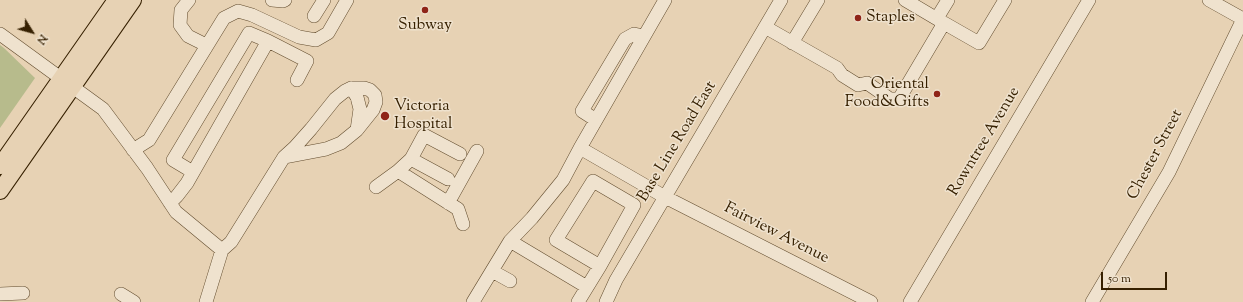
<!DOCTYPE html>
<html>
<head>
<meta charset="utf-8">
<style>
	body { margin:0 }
	#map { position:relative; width:1243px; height:302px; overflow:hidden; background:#e7d2b4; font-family:"Sorts Mill Goudy",serif }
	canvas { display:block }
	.north { position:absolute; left:12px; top:12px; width:40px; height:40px; -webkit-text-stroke:3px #efe2ce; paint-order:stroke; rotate:127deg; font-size:11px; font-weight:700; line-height:16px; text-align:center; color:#362001 }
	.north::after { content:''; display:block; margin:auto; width:14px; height:18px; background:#362001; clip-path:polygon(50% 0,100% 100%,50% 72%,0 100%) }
	.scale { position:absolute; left:1101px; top:272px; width:66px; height:18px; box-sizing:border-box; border:2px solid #362001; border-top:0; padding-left:5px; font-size:12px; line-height:14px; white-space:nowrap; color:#362001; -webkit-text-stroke:3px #efe2ce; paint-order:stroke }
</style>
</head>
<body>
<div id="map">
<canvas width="1243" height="302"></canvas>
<div class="north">N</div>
<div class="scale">50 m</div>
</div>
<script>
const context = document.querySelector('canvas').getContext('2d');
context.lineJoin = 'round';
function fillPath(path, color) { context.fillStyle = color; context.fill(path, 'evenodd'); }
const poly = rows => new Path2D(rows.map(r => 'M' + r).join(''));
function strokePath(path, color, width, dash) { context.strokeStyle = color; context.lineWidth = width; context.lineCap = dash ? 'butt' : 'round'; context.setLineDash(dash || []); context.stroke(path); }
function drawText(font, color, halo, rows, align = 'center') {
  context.font = font + ' "Sorts Mill Goudy",serif'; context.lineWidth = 3; context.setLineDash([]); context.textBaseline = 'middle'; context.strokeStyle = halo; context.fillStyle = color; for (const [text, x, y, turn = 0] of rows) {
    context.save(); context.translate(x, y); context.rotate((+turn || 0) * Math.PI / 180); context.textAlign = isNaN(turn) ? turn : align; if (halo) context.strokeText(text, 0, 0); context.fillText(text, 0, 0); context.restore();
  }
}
fillPath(poly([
	[0,45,4,48,35,78,0,128]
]), '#b7bb8c');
const minor = poly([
	[189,0,181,10,180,25,188,36,206,45],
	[272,0,283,1,285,0],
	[905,0,944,23],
	[1209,0,1243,19],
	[314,16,324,0],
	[937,18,948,0],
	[765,27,837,68,842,75,858,85,867,83,890,99,899,99,944,23,979,43,1005,0],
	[0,34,103,109,147,168,176,212,222,250,206,302],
	[792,43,818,0],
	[351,88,364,88,370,90,375,95,376,102,373,110,357,130],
	[596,120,582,111,625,39,634,34,644,36],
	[580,148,665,197,871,302],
	[133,150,149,140,224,18,238,11,252,15,299,37,316,40,328,33,347,0],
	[411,159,448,179],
	[398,171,411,159,424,135,460,154],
	[193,172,173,160,249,33,268,41],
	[376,187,398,171,458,209,463,224],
	[170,203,177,196,187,183,268,41,307,61,297,80],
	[448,203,477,151],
	[510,241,587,287],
	[222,250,231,242,284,157,295,147,311,129,335,99,345,91,351,88,357,97,360,109,357,130,341,143,326,149,284,157],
	[492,271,510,281],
	[0,294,23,293],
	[121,294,134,302],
	[473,302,510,241,532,218,563,180,580,148,665,0],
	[578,302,600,266,634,205,593,181,556,240,600,266],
	[606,302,616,280,781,0],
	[910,302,1089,0],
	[1092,302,1169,172,1243,19]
]);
const major = poly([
	[0,166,116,0],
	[0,191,133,0]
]);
strokePath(minor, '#624c2e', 14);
strokePath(major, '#362001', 18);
strokePath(minor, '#efe2ce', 13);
strokePath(major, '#e7d2b4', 16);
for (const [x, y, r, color] of [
	[425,10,4,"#8f2418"],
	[858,18,4,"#8f2418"],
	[937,94,4,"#8f2418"],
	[385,116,5,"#8f2418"]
]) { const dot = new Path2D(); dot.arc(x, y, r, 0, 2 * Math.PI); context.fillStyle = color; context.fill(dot); strokePath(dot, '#efe2ce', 1.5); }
drawText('16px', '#362001', '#efe2ce', [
	["Staples",866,18],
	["Subway",425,26,"center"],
	["Oriental",929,85,"right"],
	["Food&Gifts",929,103,"right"],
	["Victoria",394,107],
	["Hospital",394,125]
], 'left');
drawText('16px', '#362001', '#efe2ce', [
	["Base Line Road East",678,142,-59],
	["Rowntree Avenue",985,142,-59],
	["Chester Street",1156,155,-62],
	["Fairview Avenue",776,234,27]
]);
</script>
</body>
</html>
